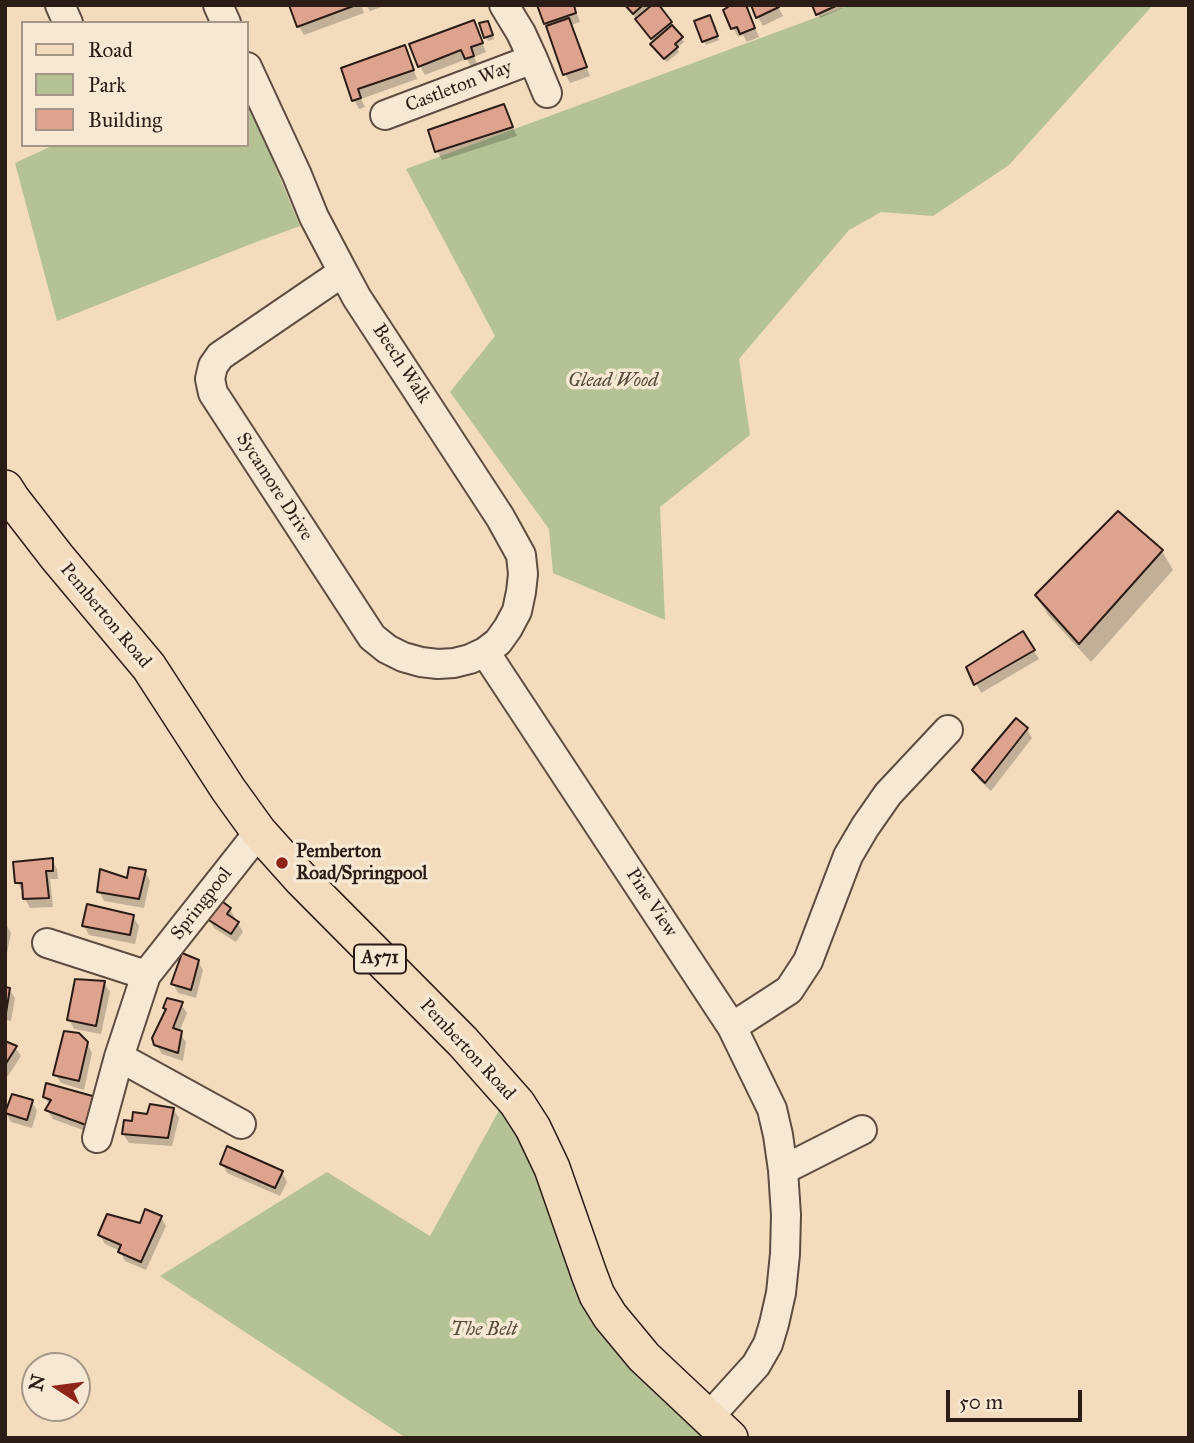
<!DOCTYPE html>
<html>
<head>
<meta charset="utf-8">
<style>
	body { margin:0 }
	#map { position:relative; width:1194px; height:1443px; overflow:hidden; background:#f2dcbd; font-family:"IM FELL Great Primer",serif }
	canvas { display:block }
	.frame { position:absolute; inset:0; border:7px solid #2c1c16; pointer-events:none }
	.legend { position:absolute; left:21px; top:21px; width:228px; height:126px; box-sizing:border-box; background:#f7e8d4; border:2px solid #a69688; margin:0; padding:9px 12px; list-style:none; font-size:21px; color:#2c1c16 }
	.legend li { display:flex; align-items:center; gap:14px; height:35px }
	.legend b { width:35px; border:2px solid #a69688 }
	.north { position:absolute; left:21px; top:1352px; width:70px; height:70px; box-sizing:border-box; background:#f7e8d4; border:2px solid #a69688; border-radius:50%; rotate:283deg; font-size:19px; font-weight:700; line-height:28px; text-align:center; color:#2c1c16 }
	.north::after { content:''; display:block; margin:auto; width:24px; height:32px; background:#8f2418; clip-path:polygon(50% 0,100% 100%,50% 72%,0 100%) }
	.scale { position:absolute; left:946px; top:1390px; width:136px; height:32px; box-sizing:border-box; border:4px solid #2c1c16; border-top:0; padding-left:9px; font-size:21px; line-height:24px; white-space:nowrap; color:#2c1c16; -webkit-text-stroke:5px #f7e8d4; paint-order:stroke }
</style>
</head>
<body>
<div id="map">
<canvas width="1194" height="1443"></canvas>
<div class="frame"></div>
<ul class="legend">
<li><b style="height:9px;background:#f2dcbd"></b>Road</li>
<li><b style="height:19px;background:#b4c296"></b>Park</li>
<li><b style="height:19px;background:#dea38f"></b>Building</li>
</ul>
<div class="north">N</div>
<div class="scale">50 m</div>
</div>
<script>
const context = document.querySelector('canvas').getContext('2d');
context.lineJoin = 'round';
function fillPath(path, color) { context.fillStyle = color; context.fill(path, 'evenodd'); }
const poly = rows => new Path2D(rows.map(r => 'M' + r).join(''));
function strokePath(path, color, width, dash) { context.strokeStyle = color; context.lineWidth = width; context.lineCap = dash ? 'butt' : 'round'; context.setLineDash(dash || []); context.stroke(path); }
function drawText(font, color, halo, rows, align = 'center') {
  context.font = font + ' "IM FELL Great Primer",serif'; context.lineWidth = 7; context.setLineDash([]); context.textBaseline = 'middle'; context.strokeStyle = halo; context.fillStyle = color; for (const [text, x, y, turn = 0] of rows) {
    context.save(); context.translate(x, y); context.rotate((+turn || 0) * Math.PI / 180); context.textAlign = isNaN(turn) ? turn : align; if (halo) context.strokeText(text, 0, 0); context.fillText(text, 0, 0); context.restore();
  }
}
fillPath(poly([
	[850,5,1153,5,1009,165,933,216,881,212,849,230,739,359,750,435,660,507,665,620,553,573,549,529,450,392,495,336,406,169],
	[247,98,300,226,251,244,57,321,15,163,54,145,247,145],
	[502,1105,522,1134,571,1265,716,1438,406,1438,160,1276,327,1172,430,1236]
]), '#b4c296');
fillPath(poly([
	[291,5,361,5,364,13,304,35,299,26],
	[366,5,387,5,370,11],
	[539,5,574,5,580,22,571,25,590,76,570,83,565,74],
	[625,5,657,5,684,42,677,48,679,52,667,62,655,48,654,43,638,21],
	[746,5,759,37,747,42,743,35,738,37,733,28],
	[777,5,783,16,763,26,758,17],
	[814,5,842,5,843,8,820,18],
	[711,21,719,40,706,45,704,41],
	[490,27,494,39,488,41,486,37],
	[478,31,486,52,474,57,478,65,471,67,467,59,425,75,420,66],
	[404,47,409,56,417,79,361,99,365,107,359,109,354,100,343,69],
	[503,106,517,136,442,160,437,151],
	[1162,551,1173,570,1091,662,1048,615,1037,596],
	[1023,633,1039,659,981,693,968,668],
	[1027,729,1032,738,991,791,979,780,974,771],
	[52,860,57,869,58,879,50,879,53,907,30,908,25,899,25,892,22,891,17,882],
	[145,872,150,881,144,908,104,901,99,891],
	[230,909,235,918,234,920,238,923,243,932,236,942,214,928,209,919],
	[133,917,139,926,135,944,89,935,84,926],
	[5,923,11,933,6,959,5,959],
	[198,961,203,970,196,998,178,993,173,984],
	[104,983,110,992,101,1034,74,1029,69,1020],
	[5,988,9,989,15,998,11,1021,5,1020],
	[181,1004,187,1013,179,1032,186,1042,183,1061,162,1054,156,1044,167,1011,165,1008],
	[5,1043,15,1047,21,1056,8,1076,5,1075],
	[87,1043,92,1053,84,1090,61,1083,55,1074],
	[45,1097,94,1099,91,1133,53,1119,47,1110,50,1106],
	[32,1102,37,1111,32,1128,11,1122,6,1113],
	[173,1109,179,1118,172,1146,129,1143,123,1134,133,1123],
	[222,1163,282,1172,287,1182,280,1196,227,1173],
	[161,1217,166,1226,146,1270,125,1261,120,1251,105,1244,100,1235,141,1225]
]), '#0003');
const building = poly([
	[289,5,356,5,297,27,289,5],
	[537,5,574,5,576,13,544,24,537,5],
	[625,5,643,5,633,14,625,5],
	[652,5,659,5,672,22,651,39,635,19,652,5],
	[728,5,746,5,755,28,740,34,737,27,731,29,723,10,728,7,728,5],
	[751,5,778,5,779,7,756,18,751,5],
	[812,5,838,5,816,15,812,5],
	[710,15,718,36,702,42,694,21,710,15],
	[569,18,587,67,563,75,546,26,569,18],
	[474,20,483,43,471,47,474,56,465,59,461,50,418,67,409,44,474,20],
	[488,21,493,35,484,38,479,23,488,21],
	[672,25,683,37,675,44,678,47,664,59,650,44,672,25],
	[405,45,414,70,358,89,361,98,352,101,341,68,405,45],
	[504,104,513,127,435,152,428,130,504,104],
	[1118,511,1163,550,1079,644,1035,595,1118,511],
	[1023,631,1035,650,974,685,966,667,1023,631],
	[1016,718,1028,728,985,783,972,770,1016,718],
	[53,858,53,871,46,871,49,898,23,899,22,883,15,883,13,862,53,858],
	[129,867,146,870,139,899,97,892,100,869,127,878,129,867],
	[219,899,231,908,227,914,239,922,231,934,207,919,219,899],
	[87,904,134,915,130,935,82,926,87,904],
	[182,953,199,960,191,990,171,984,182,953],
	[75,979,105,981,96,1026,67,1020,75,979],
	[5,987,10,988,6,1013,5,1013,5,987],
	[167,998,183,1002,173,1028,182,1031,178,1053,154,1045,152,1038,166,1009,163,1008,167,998],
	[64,1031,79,1033,88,1042,79,1081,53,1075,64,1031],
	[5,1041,17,1046,5,1065,5,1041],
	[46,1083,96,1097,86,1125,45,1110,51,1100,43,1097,46,1083],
	[12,1094,33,1100,27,1120,5,1113,12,1094],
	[150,1104,174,1108,168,1138,122,1134,124,1120,132,1121,133,1112,147,1114,150,1104],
	[227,1146,283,1171,275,1188,220,1164,227,1146],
	[145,1209,162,1216,141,1262,118,1252,121,1245,98,1235,107,1214,140,1223,145,1209]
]);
fillPath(building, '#dea38f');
strokePath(building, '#2c1c16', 2);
const minor = poly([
	[60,5,68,23],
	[218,5,226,23],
	[533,59,547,93],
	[247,67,297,175,314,217,343,272,357,298,500,517,521,555,523,574,521,592,517,611,508,628,498,642,485,652,470,659,454,663,438,664,421,662,403,657,387,649,372,637,213,393,210,379,213,366,220,356,343,272],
	[385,115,533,59,521,33,504,5],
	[485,652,732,1027,772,1109,778,1135,783,1170,786,1215,785,1254,781,1293,774,1324,768,1344,756,1365,708,1418],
	[47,943,146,975],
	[732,1027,789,990,808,961,848,856,865,827,888,794,948,730],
	[119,1057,241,1124],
	[97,1138,119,1057,146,975,259,832],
	[783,1170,862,1130]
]);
const major = poly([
	[5,488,12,499,57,557,149,667,228,789,259,832,302,880,463,1042,517,1103,533,1128,552,1168,589,1274,597,1295,610,1316,644,1357,730,1438]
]);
strokePath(minor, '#5e4c40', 32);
strokePath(major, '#2c1c16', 38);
strokePath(minor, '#f7e8d4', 28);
strokePath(major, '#f2dcbd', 35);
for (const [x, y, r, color] of [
	[282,863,7,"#8f2418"]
]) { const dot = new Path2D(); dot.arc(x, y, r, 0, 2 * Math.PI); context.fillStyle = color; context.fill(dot); strokePath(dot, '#f7e8d4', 2.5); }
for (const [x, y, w] of [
	[380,959,52]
]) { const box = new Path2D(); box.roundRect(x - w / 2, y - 14.5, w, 29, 5); context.fillStyle = '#f7e8d4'; context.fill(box); strokePath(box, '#2c1c16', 2); }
drawText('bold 18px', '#2c1c16', null, [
	["A571",380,959]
]);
drawText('19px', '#2c1c16', '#f7e8d4', [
	["Castleton Way",459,87,-21],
	["Beech Walk",401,364,57],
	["Sycamore Drive",274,487,57],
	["Pemberton Road",105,616,50],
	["Pine View",651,903,57],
	["Springpool",202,904,-52],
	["Pemberton Road",467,1050,47]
]);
drawText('italic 19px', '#554e3c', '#f7e8d4', [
	["Glead Wood",613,381],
	["The Belt",484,1330]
]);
drawText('bold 19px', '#2c1c16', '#f7e8d4', [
	["Pemberton",296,852],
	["Road/Springpool",296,874]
], 'left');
</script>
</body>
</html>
